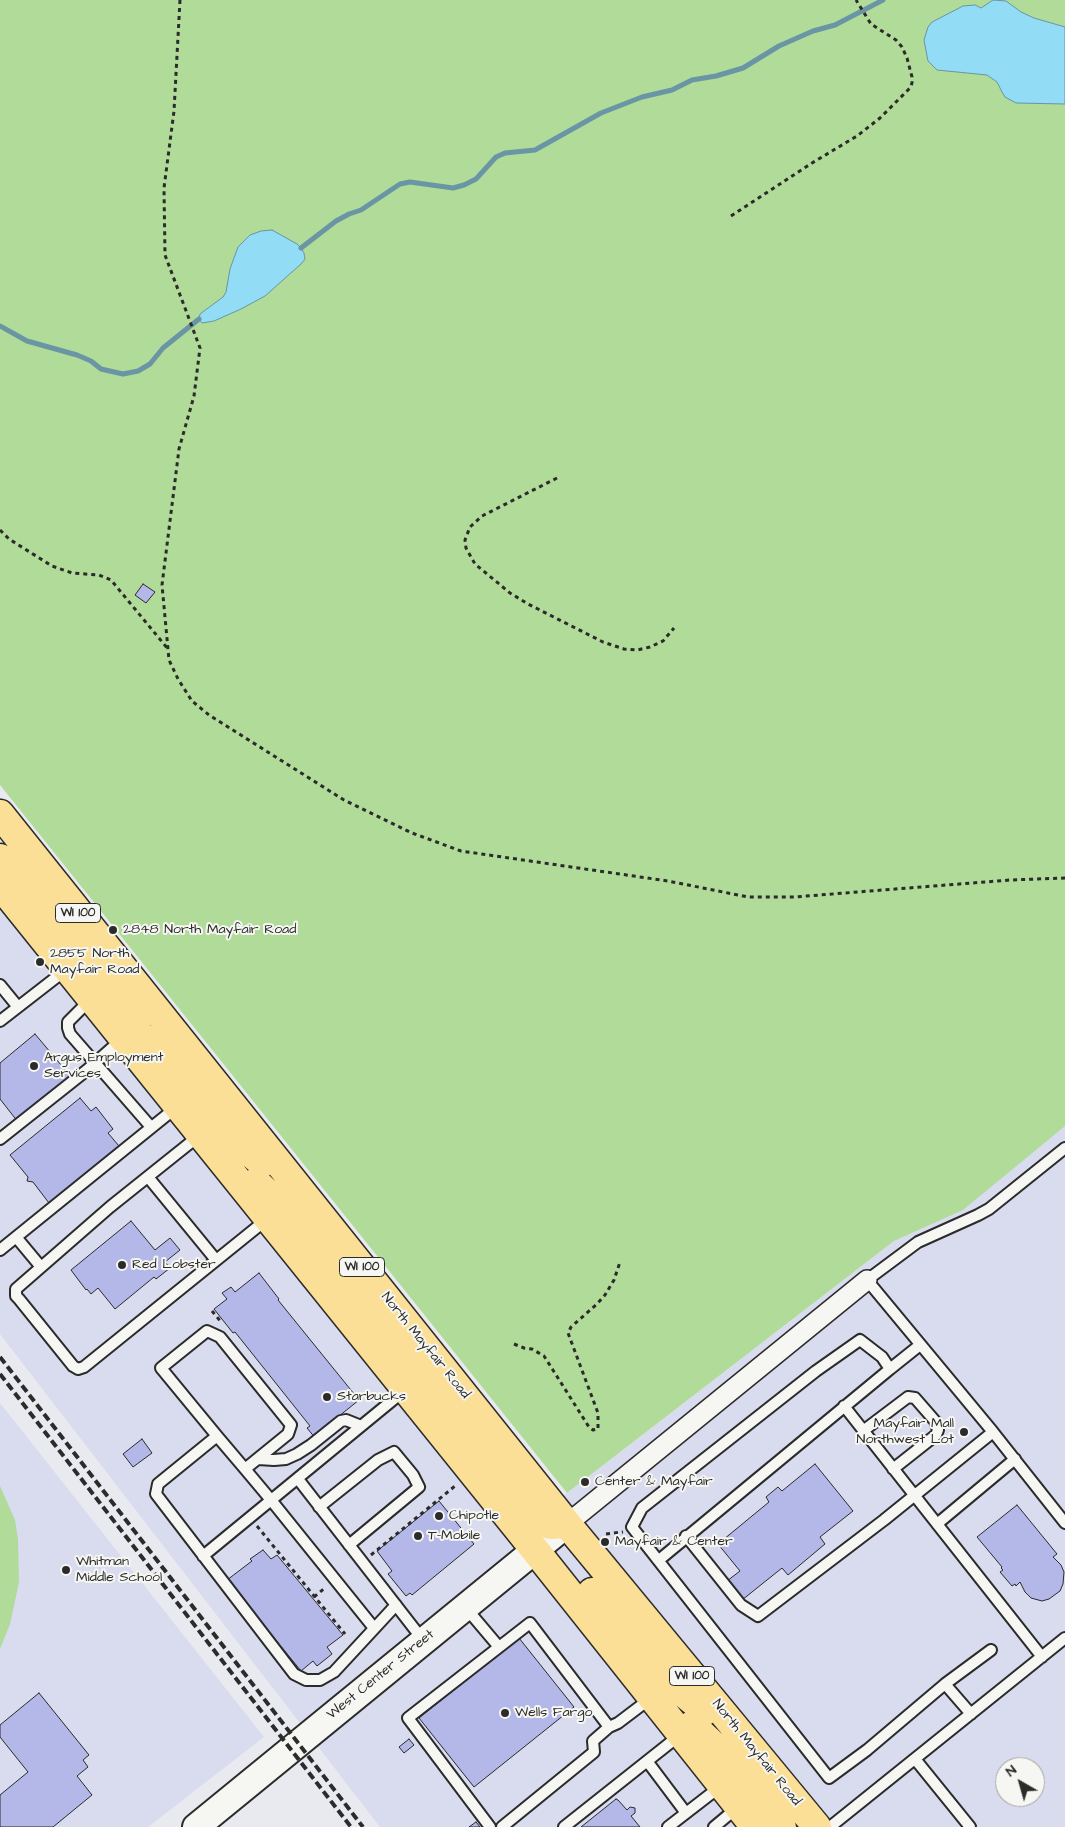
<!DOCTYPE html>
<html>
<head>
<meta charset="utf-8">
<style>
	body { margin:0 }
	#map { position:relative; width:1065px; height:1827px; overflow:hidden; background:#e9eaf0; font-family:"Architects Daughter",sans-serif }
	canvas { display:block }
	.north { position:absolute; left:995px; top:1757px; width:50px; height:50px; box-sizing:border-box; background:#f6f6f2; border:1px solid #a5a5a2; border-radius:50%; rotate:322deg; font-size:14px; font-weight:700; line-height:20px; text-align:center; color:#2b2b2b }
	.north::after { content:''; display:block; margin:auto; width:18px; height:22px; background:#2b2b2b; clip-path:polygon(50% 0,100% 100%,50% 72%,0 100%) }
</style>
</head>
<body>
<div id="map">
<canvas width="1065" height="1827"></canvas>
<div class="north">N</div>
</div>
<script>
const context = document.querySelector('canvas').getContext('2d');
context.lineJoin = 'round';
function fillPath(path, color) { context.fillStyle = color; context.fill(path, 'evenodd'); }
const poly = rows => new Path2D(rows.map(r => 'M' + r).join(''));
function strokePath(path, color, width, dash) { context.strokeStyle = color; context.lineWidth = width; context.lineCap = dash ? 'butt' : 'round'; context.setLineDash(dash || []); context.stroke(path); }
function drawText(font, color, halo, rows, align = 'center') {
  context.font = font + ' "Architects Daughter",sans-serif'; context.lineWidth = 4; context.setLineDash([]); context.textBaseline = 'middle'; context.strokeStyle = halo; context.fillStyle = color; for (const [text, x, y, turn = 0] of rows) {
    context.save(); context.translate(x, y); context.rotate((+turn || 0) * Math.PI / 180); context.textAlign = isNaN(turn) ? turn : align; if (halo) context.strokeText(text, 0, 0); context.fillText(text, 0, 0); context.restore();
  }
}
fillPath(poly([
	[0,901,509,1538,894,1241,960,1211,1065,1124,1065,1827,380,1827,0,1334],
	[1005,1767,1035,1767,1035,1797,1005,1797],
	[0,1403,264,1737,148,1827,0,1827]
]), '#d9dbee');
fillPath(poly([
	[0,0,1065,0,1065,1126,963,1210,894,1241,567,1493,0,785],
	[0,1486,15,1520,18,1539,19,1582,10,1624,0,1649]
]), '#b1db99');
const water = poly([
	[993,0,1006,1,1021,12,1034,18,1065,27,1065,104,1016,103,1005,97,1002,92,997,82,987,75,937,70,928,61,924,40,928,27,932,22,963,6,975,5,981,8,993,0],
	[272,230,297,244,301,248,304,253,305,259,301,264,265,296,241,309,214,321,202,323,199,319,200,314,223,297,226,292,230,269,238,247,250,235,261,231,272,230]
]);
fillPath(water, '#93dcf5');
strokePath(water, '#6995a4', 1);
strokePath(poly([
	[301,248,336,221,349,214,361,210,400,184,410,182,453,188,464,185,476,179,496,157,505,153,535,150,601,113,642,97,672,90,692,80,716,76,743,68,779,46,813,31,835,25,883,0],
	[0,326,27,341,77,355,91,361,101,369,123,374,138,371,150,364,163,348,199,319]
]), '#6995a4', 5);
const building = poly([
	[143,584,155,592,146,603,135,595,143,584],
	[35,1034,72,1078,18,1122,0,1099,0,1063,35,1034],
	[80,1098,91,1111,96,1107,113,1129,108,1133,119,1146,49,1203,33,1182,27,1181,28,1177,10,1155,80,1098],
	[131,1221,155,1250,170,1238,180,1250,165,1262,170,1268,156,1279,154,1277,115,1309,98,1288,91,1294,87,1289,86,1290,71,1270,131,1221],
	[259,1273,279,1299,278,1300,359,1400,323,1429,325,1431,316,1439,307,1428,310,1426,235,1332,233,1333,214,1309,227,1299,222,1293,231,1287,235,1292,259,1273],
	[142,1439,152,1453,133,1467,123,1454,142,1439],
	[815,1464,853,1511,820,1537,825,1544,788,1575,782,1568,742,1600,727,1581,740,1571,718,1544,769,1502,766,1497,778,1487,782,1491,815,1464],
	[439,1501,474,1544,412,1595,410,1593,406,1596,388,1574,392,1571,377,1551,439,1501],
	[1017,1505,1057,1554,1053,1557,1061,1565,1064,1572,1063,1584,1060,1591,1049,1599,1042,1601,1031,1598,1025,1592,1020,1582,1016,1586,1015,1584,1012,1586,1000,1572,1003,1570,1001,1568,1002,1567,977,1537,1017,1505],
	[263,1550,271,1559,277,1555,343,1635,327,1647,332,1654,317,1666,313,1661,301,1671,227,1580,252,1561,250,1559,263,1550],
	[519,1638,574,1707,474,1787,419,1718,519,1638],
	[39,1693,89,1755,83,1760,88,1767,77,1776,92,1795,53,1827,0,1827,0,1795,28,1772,0,1737,0,1725,39,1693],
	[409,1739,414,1745,404,1753,399,1747,409,1739],
	[616,1799,618,1800,627,1810,630,1807,635,1808,635,1813,631,1816,640,1827,581,1827,616,1799],
	[476,1822,480,1827,469,1827,476,1822]
]);
fillPath(building, '#b3b8e9');
strokePath(building, '#2b2b2b', 1);
const lane = poly([
	[0,985,18,1007],
	[90,1000,68,1022,68,1028,70,1034,151,1127],
	[0,1021,67,969],
	[200,1135,110,1207,16,1289,16,1296,19,1299,73,1366,78,1369,84,1367,266,1220],
	[0,1139,87,1070,122,1039],
	[1065,1148,989,1209,978,1215,918,1242,867,1280,993,1432,1065,1523],
	[148,1177,216,1260],
	[16,1237,41,1267],
	[0,1250,178,1106],
	[920,1345,890,1369,882,1357,860,1340,816,1371,642,1508,632,1527,829,1778,867,1750,945,1684],
	[844,1406,1042,1657],
	[863,1431,908,1397,915,1398,935,1421,938,1430,936,1435,893,1469],
	[217,1436,158,1484,156,1494,294,1674,306,1680,320,1680,334,1672,396,1605],
	[258,1459,274,1460,286,1459,297,1454,311,1445,341,1421,346,1420,361,1426],
	[245,1469,288,1434,291,1425,220,1337,207,1331,161,1368,217,1436,245,1469,271,1500,374,1628],
	[298,1479,423,1640],
	[319,1507,378,1460,394,1452,413,1475,419,1487,349,1545],
	[937,1524,1015,1459],
	[686,1536,741,1605,758,1616,884,1520,993,1432],
	[203,1556,405,1390],
	[659,1560,890,1369],
	[466,1608,499,1647],
	[971,1714,945,1684,991,1650],
	[915,1759,970,1827],
	[647,1761,686,1813],
	[490,1827,408,1718,530,1623,609,1727],
	[502,1827,594,1752,593,1741,609,1727,618,1723,651,1698],
	[564,1827,680,1735],
	[668,1827,721,1786],
	[714,1827,738,1807],
	[830,1827,1065,1638]
]);
const street = poly([
	[567,1524,867,1280]
]);
const secondary = poly([
	[196,1827,567,1524]
]);
const primary = poly([
	[0,814,567,1524,817,1827],
	[0,858,28,884,66,930,118,998,128,1007,140,1012,156,1011],
	[0,885,535,1550,755,1827],
	[123,1038,137,1035,150,1041,160,1049,209,1113,225,1131,262,1163],
	[256,1182,304,1228,321,1249,526,1509,540,1522,551,1525,567,1524],
	[592,1592,660,1674,705,1711],
	[692,1725,727,1758,782,1827]
]);
strokePath(lane, '#2b2b2b', 14);
strokePath(street, '#2b2b2b', 22);
strokePath(secondary, '#2b2b2b', 30);
strokePath(primary, '#2b2b2b', 31);
strokePath(poly([
	[180,0,174,111,164,188,165,255,200,348,194,396,179,449,162,585,169,660,178,679,192,701,209,715,344,800,412,833,461,851,668,881,748,897,794,897,1010,880,1065,878],
	[731,216,812,163,857,136,880,118,910,88,912,83,912,77,907,58,902,47,896,40,871,24,856,0],
	[557,478,482,516,470,527,465,540,466,548,475,564,510,593,528,604,603,642,624,649,637,650,650,647,663,641,674,628],
	[0,530,9,539,52,566,72,573,99,575,111,580,168,649],
	[212,1311,222,1323],
	[514,1344,524,1348,532,1349,544,1356,589,1427,593,1430,598,1429,598,1413,568,1333,571,1327,597,1304,605,1295,614,1280,620,1262],
	[257,1526,345,1634],
	[606,1534,623,1532],
	[371,1555,455,1486],
	[314,1597,326,1587]
]), '#2b2b2b', 3, [4, 4]);
strokePath(lane, '#f6f6f2', 10);
strokePath(street, '#f6f6f2', 19);
strokePath(secondary, '#f6f6f2', 26);
strokePath(primary, '#fbdf96', 28);
strokePath(poly([
	[0,1357,363,1827],
	[0,1374,351,1827]
]), '#2b2b2b', 4, [8, 4]);
for (const [x, y, r, color] of [
	[113,930,5,"#2b2b2b"],
	[40,962,5,"#2b2b2b"],
	[34,1066,5,"#2b2b2b"],
	[122,1265,5,"#2b2b2b"],
	[327,1397,5,"#2b2b2b"],
	[964,1432,5,"#2b2b2b"],
	[585,1482,5,"#2b2b2b"],
	[439,1516,5,"#2b2b2b"],
	[418,1536,5,"#2b2b2b"],
	[605,1542,5,"#2b2b2b"],
	[66,1570,5,"#2b2b2b"],
	[505,1713,5,"#2b2b2b"]
]) { const dot = new Path2D(); dot.arc(x, y, r, 0, 2 * Math.PI); context.fillStyle = color; context.fill(dot); strokePath(dot, '#f6f6f2', 2); }
for (const [x, y, w] of [
	[78,913,45],
	[362,1267,45],
	[692,1676,45]
]) { const box = new Path2D(); box.roundRect(x - w / 2, y - 9.5, w, 19, 4); context.fillStyle = '#f6f6f2'; context.fill(box); strokePath(box, '#2b2b2b', 1); }
drawText('bold 12px', '#2b2b2b', null, [
	["WI 100",78,913],
	["WI 100",362,1267],
	["WI 100",692,1676]
]);
drawText('14px', '#2b2b2b', '#f6f6f2', [
	["2848 North Mayfair Road",123,930],
	["2855 North",50,954],
	["Mayfair Road",50,970],
	["Argus Employment",44,1058],
	["Services",44,1074],
	["Red Lobster",132,1265],
	["Starbucks",337,1397],
	["Mayfair Mall",954,1424,"right"],
	["Northwest Lot",954,1440,"right"],
	["Center & Mayfair",595,1482],
	["Chipotle",449,1516],
	["T-Mobile",428,1536],
	["Mayfair & Center",615,1542],
	["Whitman",76,1562],
	["Middle School",76,1578],
	["Wells Fargo",515,1713]
], 'left');
drawText('14px', '#2b2b2b', '#f6f6f2', [
	["North Mayfair Road",425,1346,51],
	["West Center Street",381,1675,-39],
	["North Mayfair Road",756,1753,51]
]);
</script>
</body>
</html>
